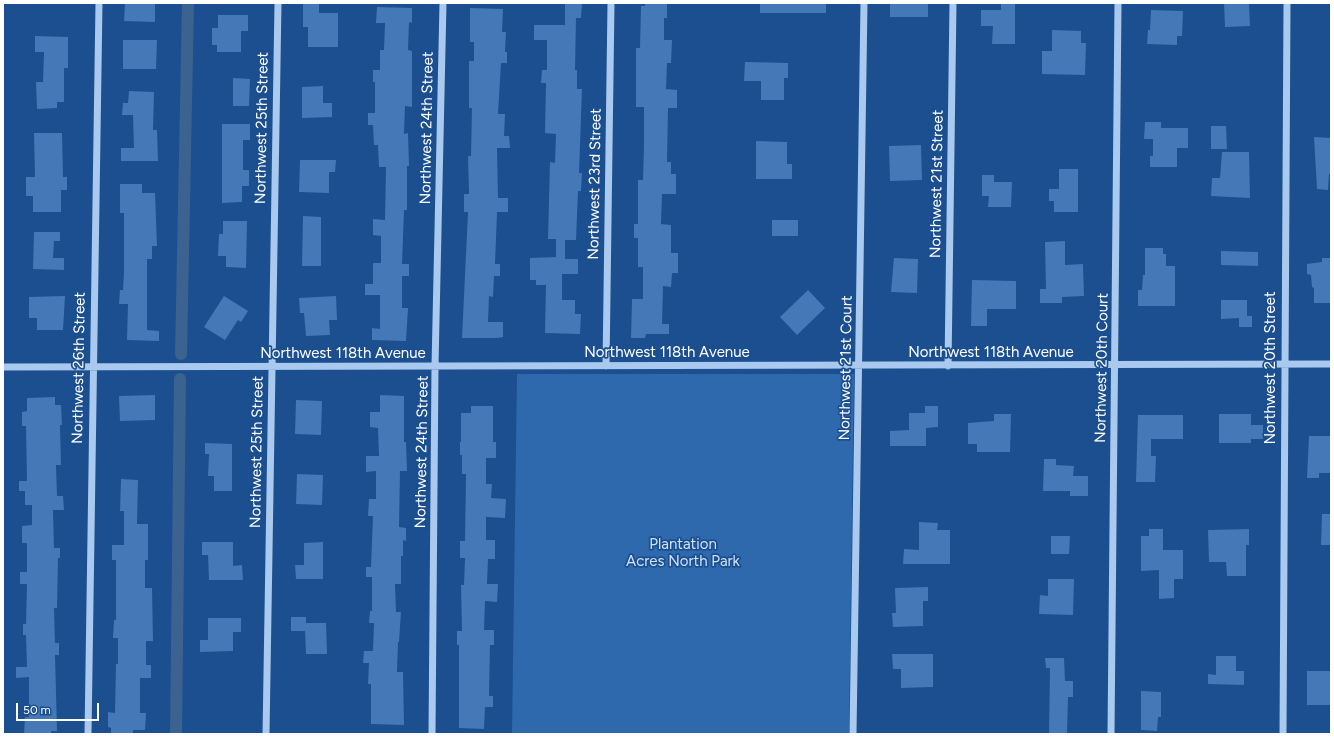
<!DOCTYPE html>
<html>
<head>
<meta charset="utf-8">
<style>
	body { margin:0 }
	#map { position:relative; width:1334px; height:737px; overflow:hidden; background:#1b4f8f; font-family:Figtree,sans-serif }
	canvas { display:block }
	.frame { position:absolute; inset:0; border:4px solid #fff; pointer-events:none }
	.scale { position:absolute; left:16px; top:703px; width:83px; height:18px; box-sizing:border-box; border:2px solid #fff; border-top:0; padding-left:5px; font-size:12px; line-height:14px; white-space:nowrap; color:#fff; -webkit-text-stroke:3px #1b4f8f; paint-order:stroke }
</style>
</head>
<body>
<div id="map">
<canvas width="1334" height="737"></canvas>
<div class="frame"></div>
<div class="scale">50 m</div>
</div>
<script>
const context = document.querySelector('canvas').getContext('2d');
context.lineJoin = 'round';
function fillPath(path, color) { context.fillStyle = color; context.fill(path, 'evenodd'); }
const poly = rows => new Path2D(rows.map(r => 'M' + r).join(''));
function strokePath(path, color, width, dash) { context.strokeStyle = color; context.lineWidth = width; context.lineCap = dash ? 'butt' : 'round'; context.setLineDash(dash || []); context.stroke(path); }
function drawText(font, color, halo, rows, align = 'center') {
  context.font = font + ' Figtree,sans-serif'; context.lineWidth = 3.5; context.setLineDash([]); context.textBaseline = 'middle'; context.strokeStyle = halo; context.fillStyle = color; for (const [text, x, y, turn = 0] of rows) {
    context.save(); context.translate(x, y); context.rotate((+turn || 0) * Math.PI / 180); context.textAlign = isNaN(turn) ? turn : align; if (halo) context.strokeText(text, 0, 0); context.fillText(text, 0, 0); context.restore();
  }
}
fillPath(poly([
	[517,374,854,374,849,734,512,734]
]), '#2e69ad');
strokePath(poly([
	[181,354,188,3],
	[176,734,180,379]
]), '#3c6290', 12);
fillPath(poly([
	[125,3,155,3,155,22,124,21],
	[303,3,319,3,319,13,338,13,338,47,308,47,308,27,303,27],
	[565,3,582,3,581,18,576,18,575,70,577,70,577,89,582,89,579,173,582,173,581,191,578,191,576,240,565,240,565,259,578,259,578,274,562,274,562,300,575,300,575,314,581,314,580,334,545,333,546,285,536,285,536,280,530,280,530,258,556,257,556,239,548,239,550,162,555,163,556,134,545,133,546,83,541,83,542,70,547,70,547,40,534,40,534,25,565,25],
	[645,3,667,3,667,18,664,18,664,40,672,40,671,63,667,63,666,89,677,90,677,108,668,108,667,162,671,162,671,174,676,174,676,194,662,194,661,224,671,225,671,253,678,253,678,273,672,273,671,287,663,286,662,324,669,324,669,334,646,334,645,338,631,338,632,299,643,299,643,267,638,267,638,238,634,238,634,224,638,224,638,180,643,180,644,146,644,107,636,107,636,48,640,48,641,6,645,6],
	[760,3,826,3,826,13,760,13],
	[890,3,928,3,928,17,890,17],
	[1001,3,1015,3,1015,44,992,44,993,26,981,26,981,10,1001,10],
	[1224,3,1249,3,1250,26,1225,27],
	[377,7,412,8,412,23,409,22,408,50,412,51,412,107,405,106,404,134,408,133,409,166,407,166,407,210,404,210,402,264,409,264,409,276,402,276,402,308,408,308,406,341,372,340,372,328,380,329,380,295,365,295,365,284,373,284,373,263,381,263,381,236,373,235,373,219,385,220,386,167,379,167,378,145,374,145,373,125,368,125,368,113,375,113,375,82,373,82,373,70,380,70,380,50,384,50,385,23,376,23],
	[470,8,503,9,502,32,506,32,505,52,507,52,507,63,501,63,498,114,505,114,504,136,509,136,510,148,497,148,498,198,508,198,508,212,497,212,495,264,500,264,500,276,494,276,493,297,489,296,488,322,503,322,503,337,497,338,462,338,468,212,464,212,464,194,469,194,468,156,471,156,472,108,469,108,469,61,474,61,474,42,470,42],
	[1151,10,1183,11,1182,36,1177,36,1177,45,1147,44,1148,30,1150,30],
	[218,15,248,15,248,31,241,31,241,52,217,52,217,45,212,45,212,28,218,28],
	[1052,30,1081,31,1081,43,1086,43,1085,75,1042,74,1042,51,1052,51],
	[35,36,68,37,68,68,64,68,64,102,57,102,57,108,37,109,36,82,43,82,44,52,35,52],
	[123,40,157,40,156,69,123,69],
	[745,62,788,63,788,78,784,78,784,100,761,100,761,81,744,81],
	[233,78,250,79,249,106,233,106],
	[323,86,323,103,332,103,332,117,302,118,302,87],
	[129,91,154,92,153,130,157,130,158,161,121,161,121,148,134,148,133,115,122,115,123,103,128,103],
	[1145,122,1161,122,1161,128,1188,128,1188,148,1177,148,1177,167,1150,167,1150,156,1153,156,1153,139,1144,139],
	[222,124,250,124,250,140,243,140,243,170,249,170,249,186,242,186,242,202,222,203],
	[1211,126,1226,126,1227,149,1211,149],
	[34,133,62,133,63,177,67,177,67,190,61,190,61,212,33,212,33,196,26,196,26,177,35,177],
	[1314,137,1331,138,1331,174,1329,174,1328,190,1317,189],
	[756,141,787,142,787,164,792,164,792,179,756,179],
	[921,145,922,180,890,181,889,146],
	[1222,152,1249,152,1250,198,1211,196,1212,178,1220,178],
	[300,160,336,160,335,172,329,172,329,193,299,192],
	[1059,169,1078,169,1078,212,1054,212,1054,201,1049,201,1049,189,1059,189],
	[982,175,994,175,994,182,1012,182,1011,207,988,207,989,196,982,196],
	[120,184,142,184,142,193,155,193,157,246,152,246,152,259,147,259,147,330,159,331,159,341,127,340,128,304,119,304,120,290,123,290,124,272,124,213,120,213],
	[303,216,321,217,321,266,302,266],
	[772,220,798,220,798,236,772,236],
	[223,221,247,221,246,268,226,267,226,256,218,256,219,234,223,234],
	[34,232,60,232,60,241,54,241,53,258,64,258,64,270,33,269],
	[1065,241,1065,265,1083,264,1084,296,1062,297,1062,303,1040,303,1040,289,1046,289,1045,242],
	[1145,248,1163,248,1163,254,1166,254,1166,266,1175,266,1175,306,1138,306,1138,290,1142,290,1143,275,1145,275],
	[1221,251,1258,252,1258,266,1221,265],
	[894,258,918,259,917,293,891,292],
	[1322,258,1331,258,1331,303,1314,303,1314,288,1312,287,1311,275,1307,274,1307,264,1322,262],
	[972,280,1016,281,1016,309,987,309,987,326,971,326],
	[808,290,825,308,797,335,780,317],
	[65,296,63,330,37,330,37,318,29,318,29,297],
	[224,296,248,311,241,322,238,320,225,340,204,327],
	[336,296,337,320,329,320,330,335,306,336,304,313,300,313,299,298],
	[1221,300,1247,300,1247,316,1252,316,1252,327,1239,327,1239,318,1221,319],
	[155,395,155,420,120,421,119,396],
	[380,395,404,396,404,442,406,442,407,471,400,471,399,527,406,528,406,541,403,540,403,556,401,556,401,584,395,584,396,612,401,612,399,642,398,642,397,672,403,672,404,725,371,724,371,684,368,684,369,663,363,663,364,651,373,651,374,623,369,623,370,611,372,611,372,577,366,577,366,567,371,567,373,516,368,516,369,499,376,499,376,471,366,472,366,456,379,456,378,428,370,427,370,412,380,412],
	[55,397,55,405,61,405,62,425,60,425,61,465,56,465,57,496,63,496,64,510,53,510,54,548,60,548,60,558,58,558,57,608,54,608,55,643,59,643,59,655,55,655,57,731,51,731,51,734,24,734,25,717,29,717,29,677,16,678,16,667,27,667,26,635,23,635,23,624,26,624,27,584,20,584,20,572,27,572,27,543,22,543,22,526,32,525,32,505,25,505,25,491,19,491,19,481,27,481,26,426,22,426,22,412,27,411,27,398],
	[296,400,322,401,321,435,295,434],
	[471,406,493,406,493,442,496,442,496,458,486,458,486,484,492,484,491,498,506,499,505,518,486,517,486,540,495,540,495,559,488,559,487,584,498,584,497,602,485,601,484,630,494,630,494,645,490,645,489,696,493,696,493,707,485,707,484,729,459,728,459,645,457,645,457,631,462,631,461,585,464,585,465,558,460,558,460,541,465,541,466,474,462,474,462,455,460,455,460,442,461,442,461,413,471,413],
	[925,406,938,406,938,427,926,428,926,446,890,446,890,431,909,430,909,413,925,413],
	[994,414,1011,414,1010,452,977,452,977,444,968,444,968,423,994,421],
	[1219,414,1251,414,1251,425,1263,425,1263,439,1251,439,1251,443,1219,443],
	[1138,415,1183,415,1183,439,1151,439,1151,456,1156,456,1155,482,1136,482],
	[1309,436,1331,436,1331,473,1319,473,1319,478,1307,478],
	[205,443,232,444,232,491,214,491,214,476,208,476,209,454,205,454],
	[1044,459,1056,459,1056,465,1074,466,1073,476,1088,476,1088,496,1070,496,1070,491,1043,491],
	[297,474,323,475,322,505,296,504],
	[121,479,138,480,137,524,148,524,148,560,145,560,145,588,152,588,153,641,146,641,146,665,151,665,151,678,140,678,140,713,146,713,145,730,133,730,133,734,111,734,111,728,108,727,108,712,115,713,116,664,118,664,118,638,113,638,114,620,116,620,116,560,112,560,112,545,124,545,124,511,120,511],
	[1322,514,1331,514,1331,545,1321,545],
	[919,522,938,523,937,530,950,530,950,564,903,564,904,549,919,550],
	[1149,529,1163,529,1163,550,1183,550,1183,579,1174,579,1174,598,1159,599,1159,570,1141,571,1141,536,1149,536],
	[1249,529,1249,545,1246,545,1246,576,1227,576,1226,562,1209,562,1208,530],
	[1051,536,1070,536,1069,554,1051,554],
	[202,542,233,542,233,566,242,565,243,580,209,580,208,555,202,555],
	[323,542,323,579,296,579,295,565,304,565,304,543],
	[1048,579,1074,579,1073,615,1039,614,1040,595,1048,596],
	[928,587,928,601,923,601,923,626,893,627,892,613,896,613,895,588],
	[291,617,306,617,306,623,326,623,327,654,306,654,305,631,291,631],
	[208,618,241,618,241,632,233,632,233,651,200,652,200,640,208,640],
	[892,654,933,654,933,687,901,688,901,669,893,669],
	[1216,656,1236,656,1236,671,1244,671,1244,685,1208,684,1208,674,1216,675],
	[1045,658,1064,658,1065,681,1073,681,1073,697,1068,697,1067,734,1049,734,1050,668,1046,668],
	[1307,671,1331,671,1330,705,1307,705],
	[1141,691,1161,692,1161,717,1158,717,1157,731,1141,730]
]), '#4478b7');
strokePath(poly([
	[606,366,611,3],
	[948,366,953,3],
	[3,367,1331,364],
	[88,734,99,3],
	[266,734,278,3],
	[432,734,435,366,443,3],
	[853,734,864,3],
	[1111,734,1118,3],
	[1283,734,1287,3]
]), '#a9c9ee', 7);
drawText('15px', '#fff', '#1b4f8f', [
	["Northwest 25th Street",262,128,-89],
	["Northwest 24th Street",427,128,-89],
	["Northwest 23rd Street",595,184,-89],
	["Northwest 21st Street",937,184,-89],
	["Northwest 118th Avenue",667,353],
	["Northwest 118th Avenue",991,353],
	["Northwest 118th Avenue",343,354],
	["Northwest 26th Street",79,368,-89],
	["Northwest 21st Court",846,368,-89],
	["Northwest 20th Court",1102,368,-89],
	["Northwest 20th Street",1271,368,-90],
	["Northwest 25th Street",257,452,-89],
	["Northwest 24th Street",422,452,-89]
]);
drawText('15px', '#cfe3fa', '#1b4f8f', [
	["Plantation",683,545],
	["Acres North Park",683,562]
]);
</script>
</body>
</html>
